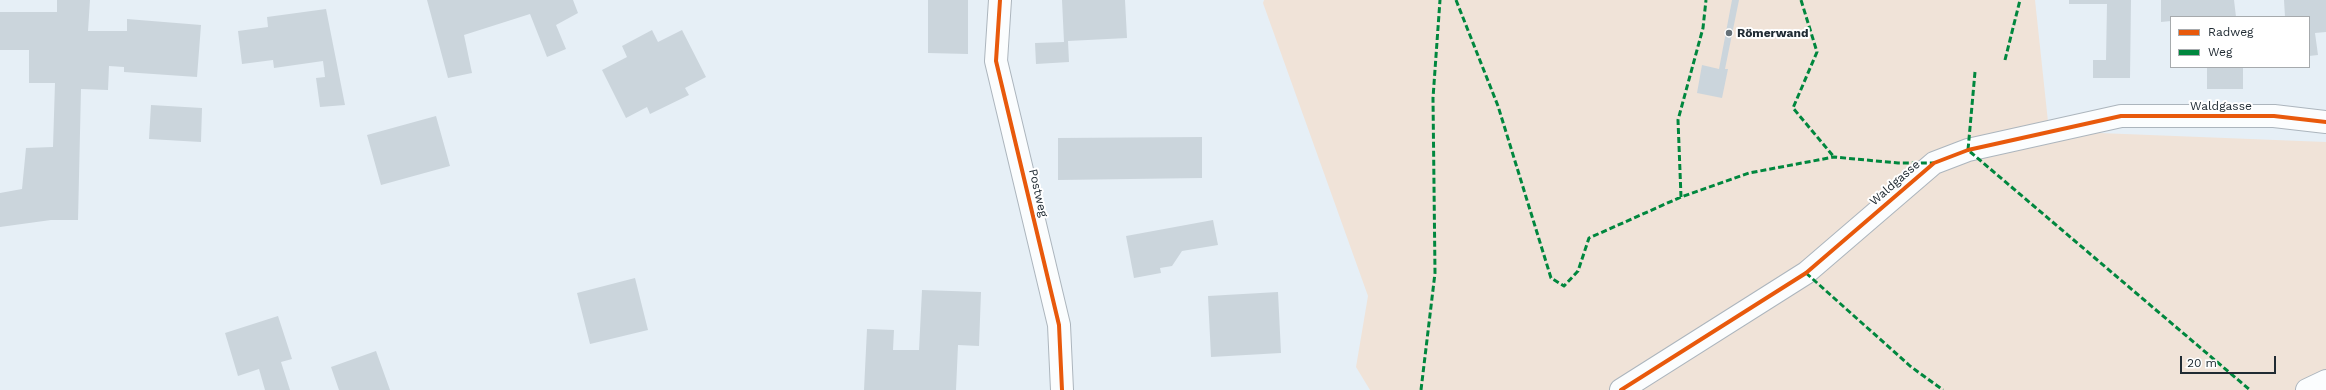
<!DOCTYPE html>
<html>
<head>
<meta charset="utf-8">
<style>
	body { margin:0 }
	#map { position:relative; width:2326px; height:390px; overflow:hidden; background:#e6eff6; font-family:"Work Sans",sans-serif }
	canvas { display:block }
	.legend { position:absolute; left:2170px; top:16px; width:140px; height:52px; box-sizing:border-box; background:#fff; border:1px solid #a6aaad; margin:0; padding:5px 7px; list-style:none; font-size:12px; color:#202b33 }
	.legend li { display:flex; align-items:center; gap:8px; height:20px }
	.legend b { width:20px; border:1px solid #a6aaad }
	.scale { position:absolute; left:2180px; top:356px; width:96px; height:18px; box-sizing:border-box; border:2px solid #202b33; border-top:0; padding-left:5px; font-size:12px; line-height:14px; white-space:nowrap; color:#202b33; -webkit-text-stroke:3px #fff; paint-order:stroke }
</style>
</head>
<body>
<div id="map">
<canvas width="2326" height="390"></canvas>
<ul class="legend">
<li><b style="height:5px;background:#e8590c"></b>Radweg</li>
<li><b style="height:5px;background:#00873e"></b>Weg</li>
</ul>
<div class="scale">20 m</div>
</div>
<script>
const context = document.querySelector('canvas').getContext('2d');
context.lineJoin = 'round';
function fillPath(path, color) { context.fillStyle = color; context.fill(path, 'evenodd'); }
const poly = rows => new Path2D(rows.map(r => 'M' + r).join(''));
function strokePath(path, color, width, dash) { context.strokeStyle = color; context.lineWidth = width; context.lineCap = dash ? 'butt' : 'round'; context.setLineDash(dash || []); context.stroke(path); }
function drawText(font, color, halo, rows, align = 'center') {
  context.font = font + ' "Work Sans",sans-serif'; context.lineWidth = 4; context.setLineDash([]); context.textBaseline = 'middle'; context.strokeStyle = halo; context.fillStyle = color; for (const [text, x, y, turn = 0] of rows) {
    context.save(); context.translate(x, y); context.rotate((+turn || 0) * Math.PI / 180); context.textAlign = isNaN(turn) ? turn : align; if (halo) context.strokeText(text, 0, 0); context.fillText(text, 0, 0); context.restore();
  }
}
fillPath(poly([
	[1264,0,2035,0,2049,131,2326,142,2326,390,1370,390,1356,367,1368,296,1263,3]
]), '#f0e3d8');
fillPath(poly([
	[57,0,90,0,88,31,127,31,127,19,201,25,197,77,124,72,124,67,109,66,108,90,81,89,78,220,51,220,0,227,0,193,22,189,26,148,53,147,55,83,29,83,29,50,0,50,0,12,57,12],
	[427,0,573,0,578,13,556,25,566,49,547,57,530,14,464,35,472,73,448,78],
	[928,0,968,0,968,54,928,53],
	[1062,0,1125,0,1127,38,1068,41,1069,62,1036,64,1035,43,1064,42],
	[1732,0,1739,0,1725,69,1728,69,1722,98,1697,93,1702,65,1719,69],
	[2069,0,2131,0,2130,78,2093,78,2093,60,2106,60,2107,4,2069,4],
	[2161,0,2234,0,2236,17,2171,17,2171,21,2161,22],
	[2284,0,2326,0,2326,32,2315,33,2318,55,2309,56,2309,17,2285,17],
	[326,9,345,105,320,107,316,78,325,77,323,61,274,68,273,60,242,64,238,31,268,27,267,17],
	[652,30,658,42,682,30,706,77,685,88,689,95,650,114,647,107,626,118,602,70,627,57,622,46],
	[2207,67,2243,67,2243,89,2207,89],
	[151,105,202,108,201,142,149,139],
	[436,116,450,166,381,185,367,135],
	[1202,137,1202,178,1058,180,1058,138],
	[1213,220,1218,245,1182,251,1172,266,1160,268,1161,273,1134,278,1126,236],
	[635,278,648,330,590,344,577,293],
	[922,290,981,292,979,346,958,345,956,390,864,390,867,329,894,330,893,350,919,350],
	[1278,292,1281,353,1211,357,1208,296],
	[278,316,292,359,281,362,290,390,265,390,259,369,238,376,225,333],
	[376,351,390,390,339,390,331,367]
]), '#cbd5dc');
const minor = poly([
	[1000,0,996,61,1059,325,1062,390],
	[1621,390,1806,273,1934,163,1968,150,2121,116,2274,116,2326,122],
	[2307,390,2326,381]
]);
strokePath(minor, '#acb5bd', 24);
strokePath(minor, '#fbfdfe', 22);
strokePath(poly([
	[1456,0,1498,106,1551,278,1564,286,1578,271,1589,238,1681,197,1749,173,1834,157,1898,163,1934,163],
	[1801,0,1817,52,1793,108,1834,157],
	[2005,60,2020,0],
	[1975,72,1968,150,2250,390],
	[1681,197,1678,120,1703,28,1706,0],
	[1806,273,1910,366,1943,390],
	[1421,390,1435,273,1433,98,1440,0]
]), '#00873e', 3, [6, 3]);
strokePath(poly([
	[1000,0,996,61,1059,325,1062,390],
	[1621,390,1806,273,1934,163,1968,150,2121,116,2274,116,2326,122]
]), '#e8590c', 4);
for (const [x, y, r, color] of [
	[1729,33,4,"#657077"]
]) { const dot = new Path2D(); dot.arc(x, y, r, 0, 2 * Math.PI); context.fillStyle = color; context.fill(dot); strokePath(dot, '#fff', 1.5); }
drawText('bold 12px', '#202b33', '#fff', [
	["Römerwand",1737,33]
], 'left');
drawText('12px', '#202b33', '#fff', [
	["Waldgasse",2221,106],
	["Waldgasse",1895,183,-41],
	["Postweg",1038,193,77]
]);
</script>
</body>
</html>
